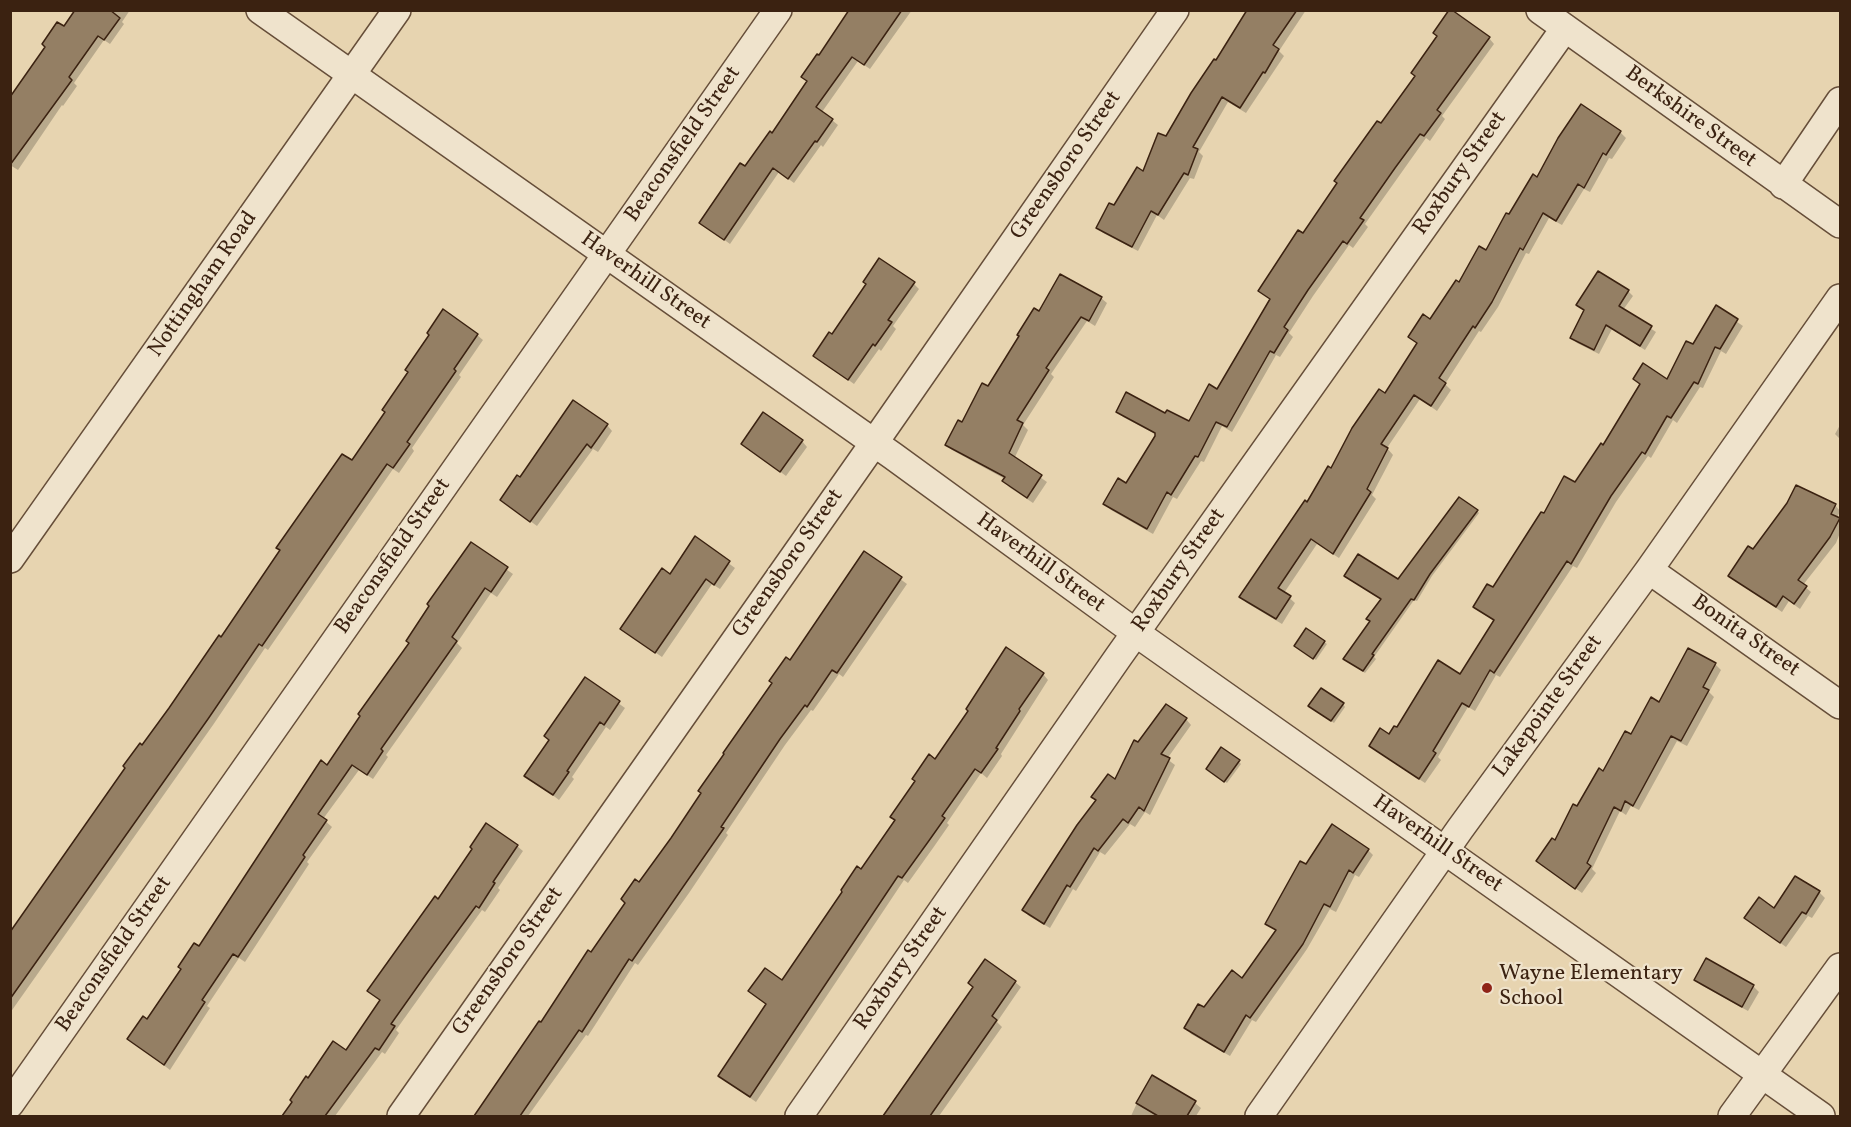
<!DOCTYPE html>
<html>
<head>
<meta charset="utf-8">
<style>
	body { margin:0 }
	#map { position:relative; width:1851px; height:1127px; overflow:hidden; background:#e7d4b0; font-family:Vollkorn,serif }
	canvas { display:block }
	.frame { position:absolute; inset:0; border:12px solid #3b2211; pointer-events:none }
</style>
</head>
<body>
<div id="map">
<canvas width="1851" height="1127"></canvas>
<div class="frame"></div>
</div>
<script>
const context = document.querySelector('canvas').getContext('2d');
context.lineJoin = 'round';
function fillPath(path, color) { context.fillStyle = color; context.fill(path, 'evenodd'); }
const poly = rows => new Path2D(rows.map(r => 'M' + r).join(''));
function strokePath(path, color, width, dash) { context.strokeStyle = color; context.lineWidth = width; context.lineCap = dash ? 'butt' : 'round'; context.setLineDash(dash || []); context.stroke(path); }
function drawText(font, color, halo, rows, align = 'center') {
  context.font = font + ' Vollkorn,serif'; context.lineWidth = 4.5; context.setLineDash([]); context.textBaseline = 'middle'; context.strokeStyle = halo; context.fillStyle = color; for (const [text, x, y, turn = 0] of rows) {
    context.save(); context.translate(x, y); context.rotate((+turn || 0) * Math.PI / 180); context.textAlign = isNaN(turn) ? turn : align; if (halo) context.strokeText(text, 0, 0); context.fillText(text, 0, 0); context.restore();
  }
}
fillPath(poly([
	[77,10,130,10,122,22,124,24,110,44,104,40,74,83,77,86,63,106,62,105,18,170,10,165,10,99],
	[852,10,912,10,870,69,858,61,822,112,838,125,823,147,821,145,794,183,779,172,730,244,701,223,772,135,808,82,803,77],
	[1249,10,1306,10,1279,51,1284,56,1246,113,1228,102,1199,152,1203,156,1194,179,1190,178,1164,220,1157,215,1138,251,1103,233,1098,228,1143,173],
	[1489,38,1494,44,1442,116,1445,119,1430,141,1426,138,1365,224,1368,227,1353,248,1349,245,1313,296,1289,333,1293,337,1280,357,1276,355,1232,432,1222,426,1204,462,1201,461,1177,499,1173,497,1153,534,1111,510,1105,504,1127,485,1157,435,1123,417,1118,411,1166,415,1189,423,1218,391,1271,300,1260,290,1304,235,1381,125],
	[1620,132,1626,138,1612,159,1609,158,1590,192,1584,189,1562,225,1549,218,1529,254,1526,253,1498,307,1481,332,1479,331,1445,384,1451,390,1437,411,1420,399,1387,448,1393,455,1372,495,1376,499,1339,558,1317,544,1284,593,1295,603,1282,624,1247,603,1241,597,1385,395,1418,344,1410,337,1431,321,1487,252,1510,216,1538,179],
	[914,284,919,289,893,326,896,329,881,351,879,349,854,384,815,356,832,336,867,285],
	[1628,291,1633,296,1623,310,1656,332,1645,350,1612,329,1599,354,1577,343,1572,338,1585,311,1578,305],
	[1101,298,1107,303,1095,326,1087,321,1051,374,1054,377,1023,425,1028,430,1014,459,1047,482,1033,503,1009,487,1004,481,1005,479,952,450,946,445,963,424,1039,314],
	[1717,308,1743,326,1726,354,1721,351,1703,388,1700,387,1677,423,1673,420,1651,458,1648,456,1616,502,1577,568,1573,566,1500,677,1496,675,1475,711,1468,707,1438,757,1441,760,1425,783,1376,751,1371,745,1389,736,1461,676,1495,622,1475,607,1494,590,1545,516,1575,484,1604,447,1641,385,1634,379,1668,381,1693,346],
	[477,335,483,340,459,375,461,377,412,448,414,451,399,473,393,469,268,650,265,648,213,725,10,1013,10,934,142,747,352,463],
	[607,425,612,431,598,452,593,449,537,526,501,500,520,479],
	[1840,425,1840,439,1835,434],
	[802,441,807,447,786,476,743,444],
	[1835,505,1840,511,1837,518,1840,520,1840,533,1836,543,1803,585,1811,592,1800,609,1789,601,1782,612,1736,581,1753,551],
	[1477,511,1479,513,1432,576,1417,601,1414,600,1374,657,1376,659,1365,673,1348,661,1399,581],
	[696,539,735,568,720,589,712,584,662,657,628,634],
	[471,545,513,574,497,597,491,593,457,643,462,648,386,755,388,757,373,779,359,770,323,819,332,827,307,862,309,864,245,962,239,958,207,1006,210,1008,170,1070,129,1039,147,1021,327,767,410,644],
	[865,553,907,584,843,677,839,674,813,711,811,710,785,745,726,833,728,835,689,893,638,965,635,963,588,1036,586,1035,528,1116,476,1116,540,1023,542,1024,592,954],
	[1324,642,1327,644,1316,660,1299,648],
	[1715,664,1721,670,1709,692,1714,697,1687,746,1677,741,1639,810,1631,806,1626,815,1620,811,1592,869,1596,873,1582,893,1544,866,1556,842,1578,808,1631,736,1660,704],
	[1043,674,1048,680,1001,754,1002,756,987,778,981,773,947,823,949,825,933,848,908,883,904,880,756,1102,726,1081,767,1005,750,991,783,982,862,871,936,761],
	[585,679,625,708,610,730,606,727,572,777,574,779,559,800,526,775,550,740],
	[1343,704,1345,707,1334,723,1313,708],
	[1186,719,1191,725,1167,759,1175,765,1150,815,1145,812,1135,827,1130,824,1105,855,1100,852,1076,891,1073,889,1050,928,1029,916,1023,910,1116,781,1138,744],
	[1239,762,1241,764,1227,783,1210,771],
	[517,846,523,851,498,888,500,890,485,912,482,910,396,1030,399,1033,385,1054,382,1052,335,1116,284,1116,309,1080,346,1052,381,1001,369,991,438,901],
	[1368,850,1373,855,1359,877,1355,875,1336,912,1330,909,1307,949,1256,1022,1252,1020,1230,1056,1191,1034,1186,1028,1204,1009,1242,980,1277,931,1267,923,1306,866],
	[1819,892,1825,898,1812,918,1808,916,1786,947,1746,918,1775,910],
	[1696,979,1753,986,1759,992,1748,1011,1701,985],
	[1015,982,1021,987,997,1022,1002,1027,939,1116,882,1116,888,1108,890,1109],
	[1137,1103,1195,1103,1201,1108,1196,1116,1131,1116]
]), '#0003');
const building = poly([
	[75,10,110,10,120,18,104,40,98,36,69,77,72,80,10,165,10,97,45,47,42,44,57,22,64,26,75,10],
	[849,10,902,10,864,65,852,57,816,107,833,119,817,142,815,141,788,179,773,168,724,240,699,223,740,163,745,166,770,131,772,133,807,81,801,77,817,54,819,55,849,10],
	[1247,10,1297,10,1273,45,1279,49,1265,73,1263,72,1240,108,1222,97,1193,147,1198,149,1188,175,1184,173,1158,215,1151,211,1132,247,1096,228,1109,203,1114,205,1137,167,1143,171,1158,133,1166,136,1191,93,1214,59,1216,60,1247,10],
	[1449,10,1452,10,1490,37,1437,110,1441,113,1424,136,1420,134,1395,168,1360,218,1364,220,1347,244,1343,241,1308,290,1284,327,1288,330,1274,353,1270,351,1227,427,1216,422,1198,457,1195,456,1171,495,1167,492,1147,529,1103,504,1118,478,1126,483,1155,436,1155,433,1116,412,1126,392,1165,413,1167,410,1189,421,1209,384,1217,389,1270,299,1258,291,1298,230,1303,233,1337,183,1334,181,1377,121,1381,123,1415,76,1411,73,1437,36,1433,33,1449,10],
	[1581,104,1621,131,1606,155,1603,153,1584,188,1578,184,1556,221,1543,213,1523,250,1520,248,1492,302,1475,328,1473,326,1439,378,1446,383,1431,406,1414,395,1381,444,1388,448,1367,489,1371,492,1333,554,1311,539,1278,588,1291,596,1276,619,1239,597,1305,500,1307,502,1328,466,1331,468,1352,428,1379,389,1385,393,1417,343,1408,337,1423,314,1430,319,1456,280,1459,282,1479,246,1486,250,1506,213,1509,214,1533,174,1537,177,1558,138,1581,104],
	[879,258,915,282,888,320,892,322,875,346,873,344,848,380,813,356,829,332,832,334,866,284,863,282,879,258],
	[1598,271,1629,290,1619,306,1652,326,1640,346,1606,325,1594,350,1570,338,1584,310,1576,305,1598,271],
	[1060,274,1102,297,1089,321,1081,317,1046,368,1049,370,1017,420,1023,423,1009,453,1042,475,1027,498,1002,481,1005,477,945,445,958,420,962,422,982,383,988,386,1019,336,1017,335,1034,308,1039,311,1060,274],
	[1716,305,1738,319,1720,349,1715,347,1698,384,1694,382,1671,418,1667,416,1645,454,1642,452,1611,496,1571,564,1567,561,1494,673,1490,670,1469,707,1462,703,1433,751,1436,753,1419,779,1369,746,1380,728,1389,734,1394,726,1397,727,1438,660,1460,674,1494,620,1473,607,1487,584,1493,587,1541,512,1544,513,1564,476,1575,482,1601,443,1603,445,1640,384,1633,379,1643,363,1667,379,1686,341,1693,344,1716,305],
	[443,309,478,334,454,369,456,371,407,442,410,444,393,468,387,464,262,646,259,644,208,719,10,999,10,932,125,768,123,766,140,743,142,745,169,708,219,635,221,637,280,550,276,548,342,454,352,460,385,412,382,410,408,372,405,370,429,335,427,333,443,309],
	[573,400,608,424,591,448,587,444,530,522,500,500,517,475,520,477,573,400],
	[763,412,803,440,780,472,741,444,763,412],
	[1796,485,1836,504,1831,514,1840,518,1830,537,1798,580,1807,586,1794,604,1783,596,1776,607,1728,576,1748,546,1753,549,1787,503,1796,485],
	[1459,497,1478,510,1430,574,1414,600,1411,599,1372,654,1374,655,1363,671,1343,659,1370,621,1366,619,1381,599,1344,576,1358,554,1398,579,1459,497],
	[695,536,730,561,714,585,706,579,655,653,620,629,662,568,670,574,695,536],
	[471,542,508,567,491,592,485,588,452,637,457,641,381,749,383,751,367,775,352,765,318,814,327,820,303,855,305,857,238,957,233,954,202,1000,205,1002,164,1065,127,1039,143,1016,147,1019,181,969,178,967,194,943,199,946,321,760,327,765,360,716,358,714,409,643,406,641,429,606,427,604,471,542],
	[864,551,902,577,863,635,837,673,832,670,807,707,805,705,780,739,721,827,724,828,683,887,632,961,629,959,582,1032,579,1030,520,1116,474,1116,539,1021,541,1022,588,950,591,952,625,903,621,899,635,879,639,882,671,838,701,793,698,791,724,754,723,753,772,683,769,681,786,657,790,660,864,551],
	[1306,628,1325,641,1313,659,1294,646,1306,628],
	[1006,647,1044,673,1019,709,1020,711,996,748,998,749,981,773,975,769,942,816,945,818,928,842,902,878,898,876,750,1097,718,1076,766,1004,748,991,765,968,782,980,842,892,841,890,857,866,861,869,895,820,890,817,915,781,912,779,929,754,935,759,968,711,966,709,1006,647],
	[1688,648,1716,663,1703,687,1709,690,1681,741,1671,736,1633,806,1625,801,1621,811,1614,807,1587,863,1591,866,1575,889,1536,861,1552,838,1555,840,1573,804,1577,806,1599,768,1603,771,1625,731,1631,734,1651,697,1659,702,1688,648],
	[585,677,620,701,604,725,600,722,567,771,569,772,553,795,524,776,549,740,544,736,585,677],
	[1321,688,1344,703,1331,721,1308,706,1321,688],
	[1166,704,1187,718,1161,754,1170,758,1144,811,1139,807,1128,823,1123,819,1098,851,1094,848,1070,887,1067,885,1044,924,1022,910,1077,825,1096,800,1091,797,1108,774,1115,779,1134,740,1138,742,1166,704],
	[1221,747,1240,760,1224,782,1206,769,1221,747],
	[486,823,518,845,493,882,495,883,479,908,476,906,425,976,391,1024,395,1026,379,1050,375,1048,325,1116,282,1116,292,1102,290,1100,306,1076,308,1078,333,1041,346,1050,380,1000,367,991,435,896,438,899,472,849,470,847,486,823],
	[1332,824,1369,849,1353,873,1349,870,1330,907,1324,904,1303,944,1250,1018,1246,1015,1224,1052,1184,1028,1198,1004,1204,1007,1232,970,1242,978,1276,930,1265,924,1300,861,1306,864,1332,824],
	[1795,876,1820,891,1806,914,1802,912,1780,943,1744,918,1759,897,1774,908,1795,876],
	[1706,958,1754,985,1742,1007,1694,980,1706,958],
	[985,959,1016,981,992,1016,997,1020,930,1116,883,1116,973,987,968,983,985,959],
	[1152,1075,1196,1101,1187,1116,1158,1116,1136,1103,1152,1075]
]);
fillPath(building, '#947f64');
strokePath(building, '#3b2211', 1.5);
const street = poly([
	[260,10,893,456,1136,633,1821,1116],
	[1540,10,1840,224],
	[1783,185,1840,101],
	[10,559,397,10],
	[1649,570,1840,705],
	[10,1104,778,10],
	[401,1116,874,443,1175,10],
	[799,1116,1119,656,1565,28],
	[1259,1116,1460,829,1649,570,1840,298],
	[1732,1116,1840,967]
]);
strokePath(street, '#664e39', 30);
strokePath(street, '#efe3cc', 27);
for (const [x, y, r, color] of [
	[1487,988,6,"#8f2418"]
]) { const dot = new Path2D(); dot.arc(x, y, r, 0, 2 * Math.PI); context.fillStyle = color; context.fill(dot); strokePath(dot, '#efe3cc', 2); }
drawText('22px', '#3b2211', '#efe3cc', [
	["Berkshire Street",1690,118,36],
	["Beaconsfield Street",684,145,-55],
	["Greensboro Street",1067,166,-55],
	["Roxbury Street",1461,174,-55],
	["Haverhill Street",645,282,35],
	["Nottingham Road",204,285,-55],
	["Beaconsfield Street",394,557,-55],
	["Greensboro Street",789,564,-55],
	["Haverhill Street",1040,564,36],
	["Roxbury Street",1180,571,-55],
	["Bonita Street",1745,637,35],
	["Lakepointe Street",1549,707,-54],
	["Haverhill Street",1437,845,35],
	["Beaconsfield Street",115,955,-55],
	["Greensboro Street",509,962,-55],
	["Roxbury Street",902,969,-55]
]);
drawText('22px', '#3b2211', '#efe3cc', [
	["Wayne Elementary",1499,975],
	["School",1499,1000]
], 'left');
</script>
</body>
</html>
